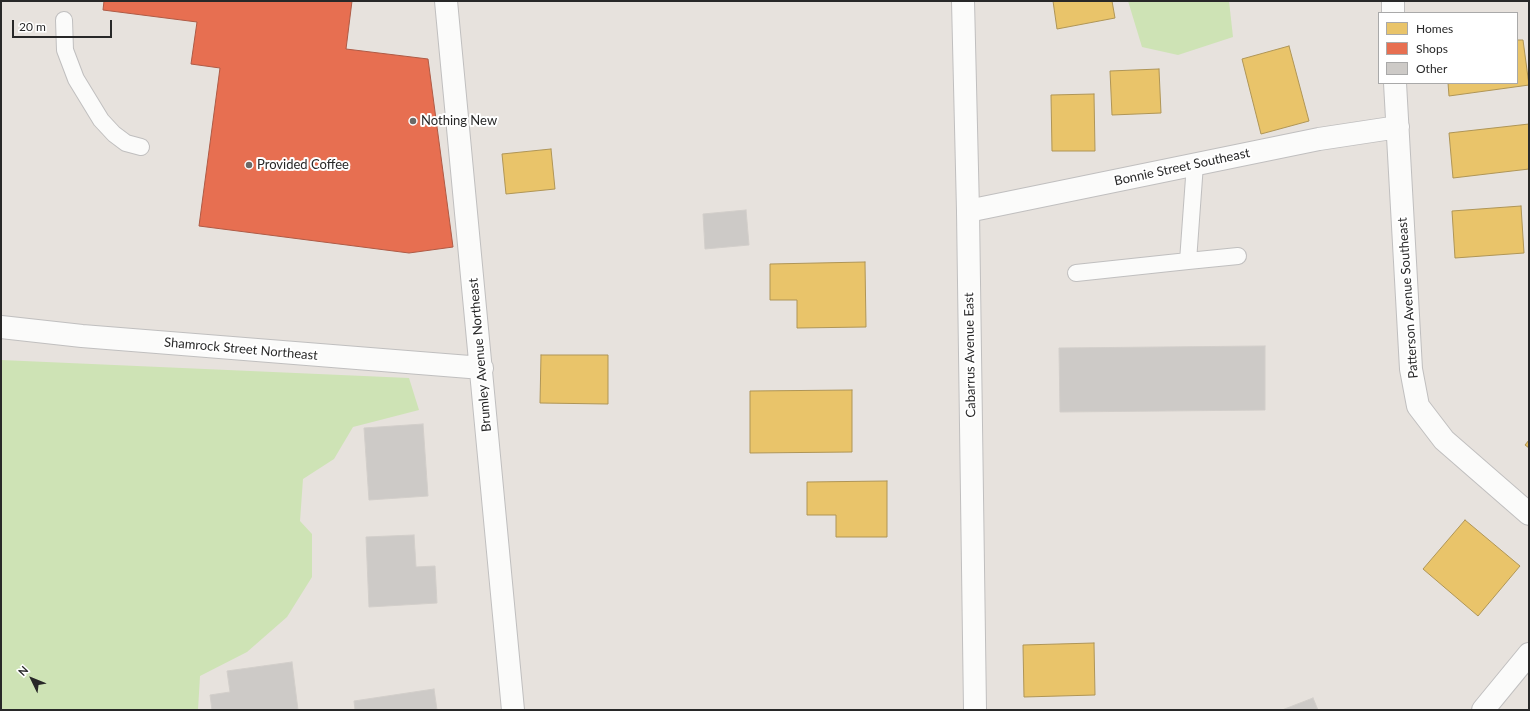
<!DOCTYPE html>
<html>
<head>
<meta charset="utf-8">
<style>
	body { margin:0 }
	#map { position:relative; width:1530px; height:711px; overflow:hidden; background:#e7e2dd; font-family:Lato,sans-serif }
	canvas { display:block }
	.frame { position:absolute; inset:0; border:2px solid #282828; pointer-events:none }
	.legend { position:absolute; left:1378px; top:12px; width:140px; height:72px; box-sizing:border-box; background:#fff; border:1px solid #a9a9a9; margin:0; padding:5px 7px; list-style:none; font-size:12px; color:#282828 }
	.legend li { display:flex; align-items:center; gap:8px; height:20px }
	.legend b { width:20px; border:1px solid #a9a9a9 }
	.north { position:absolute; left:12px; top:659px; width:40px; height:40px; -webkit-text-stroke:3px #fff; paint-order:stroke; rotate:313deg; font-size:11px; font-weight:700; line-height:16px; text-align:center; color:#282828 }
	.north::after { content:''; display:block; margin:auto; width:14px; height:18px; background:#282828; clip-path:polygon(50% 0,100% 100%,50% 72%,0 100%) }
	.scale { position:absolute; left:12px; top:20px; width:100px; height:18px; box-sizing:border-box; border:2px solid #282828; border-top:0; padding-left:5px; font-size:12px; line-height:14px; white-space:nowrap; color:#282828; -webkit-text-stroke:3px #fff; paint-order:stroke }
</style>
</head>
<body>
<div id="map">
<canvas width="1530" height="711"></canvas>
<div class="frame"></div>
<ul class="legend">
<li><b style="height:11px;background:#e9c46a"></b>Homes</li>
<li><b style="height:11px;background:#e76f51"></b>Shops</li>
<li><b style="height:11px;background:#cdcac7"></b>Other</li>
</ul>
<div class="north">N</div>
<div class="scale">20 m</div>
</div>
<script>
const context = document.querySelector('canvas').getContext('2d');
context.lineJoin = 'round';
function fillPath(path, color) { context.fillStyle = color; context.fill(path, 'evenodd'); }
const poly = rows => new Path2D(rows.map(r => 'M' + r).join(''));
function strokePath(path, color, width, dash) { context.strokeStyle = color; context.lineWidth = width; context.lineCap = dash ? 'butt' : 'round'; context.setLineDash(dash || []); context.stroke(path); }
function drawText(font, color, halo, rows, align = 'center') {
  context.font = font + ' Lato,sans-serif'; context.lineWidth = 4; context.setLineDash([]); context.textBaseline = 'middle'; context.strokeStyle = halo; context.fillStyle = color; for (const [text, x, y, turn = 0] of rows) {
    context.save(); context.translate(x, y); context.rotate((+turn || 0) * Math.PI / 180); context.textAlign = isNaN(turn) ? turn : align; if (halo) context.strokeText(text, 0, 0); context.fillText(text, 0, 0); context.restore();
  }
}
fillPath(poly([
	[1128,1,1229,1,1233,37,1178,55,1142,47],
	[1,360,409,378,419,410,353,427,334,459,303,479,300,521,312,534,312,577,287,617,247,652,200,676,198,710,1,710]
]), '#cee3b5');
const homes = poly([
	[1053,1,1112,1,1115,18,1057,29,1053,1],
	[1517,40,1523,40,1529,85,1449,96,1448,83,1517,83,1517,40],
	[1289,46,1309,121,1261,134,1242,59,1289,46],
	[1159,69,1161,113,1112,115,1110,71,1159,69],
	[1094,94,1095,151,1052,151,1051,95,1094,94],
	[1529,124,1529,169,1453,178,1449,133,1529,124],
	[551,149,555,189,506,194,502,154,551,149],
	[1521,206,1524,253,1455,258,1452,211,1521,206],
	[865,262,866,327,797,328,797,300,770,300,770,264,865,262],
	[541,355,608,355,608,404,540,403,541,355],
	[852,390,852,452,750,453,750,391,852,390],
	[1529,440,1529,448,1525,445,1529,440],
	[887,481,887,537,836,537,836,515,807,515,807,482,887,481],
	[1465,520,1520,566,1478,616,1423,569,1465,520],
	[1094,643,1095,695,1024,697,1023,645,1094,643]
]);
fillPath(homes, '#e9c46a');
strokePath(homes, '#af9556', 1);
const shops = poly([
	[104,1,352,1,346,49,428,59,453,247,409,253,199,226,220,68,191,64,197,22,103,10,104,1]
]);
fillPath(shops, '#e76f51');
strokePath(shops, '#ae5a45', 1);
const building = poly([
	[746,210,749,245,705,249,703,214,746,210],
	[1265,346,1265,410,1060,412,1059,348,1265,346],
	[423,424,428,496,369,500,364,428,423,424],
	[414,535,416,567,435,566,437,603,369,607,366,537,414,535],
	[292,662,298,710,212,710,210,695,230,692,227,671,292,662],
	[434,689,437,710,355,710,354,701,434,689],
	[1313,698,1318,710,1282,710,1313,698]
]);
fillPath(building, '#cdcac7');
strokePath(building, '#d2ceca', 1);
const lane = poly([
	[64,20,65,50,76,79,101,120,114,134,126,143,141,147],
	[1188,261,1238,256],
	[1076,273,1188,261,1195,164]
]);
const street = poly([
	[446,1,513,710],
	[1393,1,1393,13],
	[1395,83,1411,369,1418,406,1444,440,1529,514],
	[968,211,1319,139,1398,127],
	[1,327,82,336,482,368],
	[1483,710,1529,654]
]);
const secondary = poly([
	[963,1,968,211,975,710]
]);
strokePath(lane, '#c0bfbf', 18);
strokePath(street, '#c0bfbf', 24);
strokePath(secondary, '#c0bfbf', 24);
strokePath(lane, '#fbfbfa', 16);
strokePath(street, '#fbfbfa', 22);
strokePath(secondary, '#fbfbfa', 22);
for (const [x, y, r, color] of [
	[413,121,4,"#6b6967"],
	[249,165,4,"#6b6967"]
]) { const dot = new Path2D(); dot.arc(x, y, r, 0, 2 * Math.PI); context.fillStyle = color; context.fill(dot); strokePath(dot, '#fff', 1.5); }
drawText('13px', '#282828', '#fff', [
	["Nothing New",421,121],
	["Provided Coffee",257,165]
], 'left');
drawText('13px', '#282828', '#fff', [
	["Bonnie Street Southeast",1182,167,-12],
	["Patterson Avenue Southeast",1408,298,-94],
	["Shamrock Street Northeast",241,349,5],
	["Brumley Avenue Northeast",480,355,-95],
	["Cabarrus Avenue East",970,355,-91]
]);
</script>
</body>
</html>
